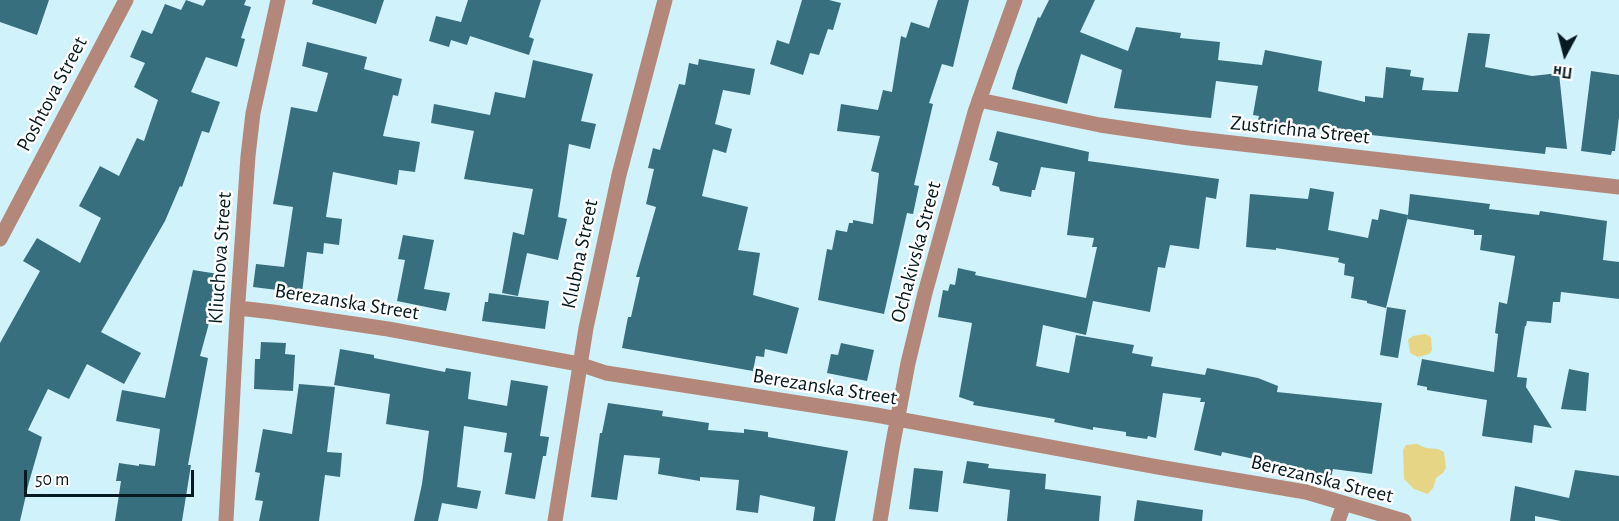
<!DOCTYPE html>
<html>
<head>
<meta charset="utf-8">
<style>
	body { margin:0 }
	#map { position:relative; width:1619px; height:521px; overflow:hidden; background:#d0f2fb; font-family:"Alegreya Sans",sans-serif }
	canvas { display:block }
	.north { position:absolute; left:1535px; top:24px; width:60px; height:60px; -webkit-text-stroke:4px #fff; paint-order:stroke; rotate:187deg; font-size:16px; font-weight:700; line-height:24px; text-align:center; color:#051b21 }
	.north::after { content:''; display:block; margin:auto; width:21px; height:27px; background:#051b21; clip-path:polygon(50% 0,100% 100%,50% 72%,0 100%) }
	.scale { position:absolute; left:24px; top:470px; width:170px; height:27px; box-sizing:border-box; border:3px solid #051b21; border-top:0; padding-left:8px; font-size:18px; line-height:21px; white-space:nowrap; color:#051b21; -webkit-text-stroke:4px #fff; paint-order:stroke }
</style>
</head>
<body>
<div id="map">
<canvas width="1619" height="521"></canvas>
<div class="north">Пн</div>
<div class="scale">50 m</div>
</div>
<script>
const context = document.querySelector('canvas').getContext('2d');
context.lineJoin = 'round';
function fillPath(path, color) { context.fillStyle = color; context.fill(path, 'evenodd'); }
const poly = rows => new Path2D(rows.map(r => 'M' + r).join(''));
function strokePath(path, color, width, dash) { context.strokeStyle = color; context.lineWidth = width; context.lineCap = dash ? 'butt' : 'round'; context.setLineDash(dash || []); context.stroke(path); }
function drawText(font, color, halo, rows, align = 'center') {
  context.font = font + ' "Alegreya Sans",sans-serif'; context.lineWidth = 5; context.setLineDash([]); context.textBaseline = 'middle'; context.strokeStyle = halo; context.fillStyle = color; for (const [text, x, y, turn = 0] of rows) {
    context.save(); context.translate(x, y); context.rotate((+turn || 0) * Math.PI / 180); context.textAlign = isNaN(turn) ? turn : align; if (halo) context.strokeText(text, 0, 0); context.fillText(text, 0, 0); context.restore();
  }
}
fillPath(poly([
	[1425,334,1431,337,1432,350,1429,354,1418,357,1410,353,1408,340,1413,336],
	[1417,444,1426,448,1438,449,1444,452,1446,468,1443,473,1436,478,1433,488,1428,494,1414,489,1404,479,1403,450,1406,445]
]), '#e6d585');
fillPath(poly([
	[0,0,49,0,37,35,0,22],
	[186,0,203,6,206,0,246,0,244,5,251,7,241,38,245,39,237,67,206,57,191,92,220,102,209,133,202,131,182,187,180,186,165,221,101,332,141,353,124,384,87,364,69,399,48,389,28,430,42,437,29,482,20,521,0,521,0,343,40,271,23,261,37,238,80,263,101,218,79,206,100,166,119,176,137,138,144,141,158,100,134,87,145,63,130,57,142,30,152,34,165,4,181,10],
	[313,0,384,0,376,24,312,4],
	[468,0,541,0,529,37,534,39,529,55,470,36,467,45,451,40,449,47,429,41,436,16,461,22],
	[802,0,829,0,841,3,833,30,828,29,819,55,810,53,803,75,770,64,777,40,789,44],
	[938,0,969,0,953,67,942,64,929,103,933,104,914,185,919,186,913,214,907,213,884,314,818,300,827,249,832,250,836,230,847,232,849,223,853,223,853,220,873,224,879,173,871,171,880,136,837,131,841,104,878,110,883,90,892,92,901,36,906,38,911,22,929,28],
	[1049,0,1095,0,1080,32,1128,51,1136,27,1181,33,1180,38,1220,42,1218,60,1262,65,1265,50,1322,61,1318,91,1365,102,1365,96,1383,98,1386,67,1411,70,1410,76,1424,78,1422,90,1458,92,1468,33,1490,34,1485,67,1532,76,1559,73,1567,149,1546,147,1545,154,1280,125,1280,124,1258,120,1259,116,1253,115,1258,86,1216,81,1211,118,1114,108,1122,70,1081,54,1067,104,1012,89,1017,71,1038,17,1040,18],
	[307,42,367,57,364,69,402,79,398,96,393,95,383,136,420,142,415,172,399,170,397,185,333,172,326,217,342,219,339,245,324,243,323,254,307,252,302,293,253,287,256,264,284,267,293,207,273,204,291,107,317,112,328,73,302,66],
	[699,59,755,69,750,95,723,90,715,124,732,129,726,153,713,149,702,196,748,207,738,250,760,253,753,295,799,308,787,354,765,349,764,357,756,356,753,371,622,348,628,317,631,317,640,277,636,277,656,207,646,204,654,169,648,168,653,148,660,150,679,84,685,85,689,63,698,65],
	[533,60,593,74,581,121,596,124,590,149,569,144,558,217,567,219,558,260,527,253,518,296,502,293,513,232,524,235,533,189,464,179,474,131,431,123,434,104,490,115,495,92,525,98],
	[1591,71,1619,75,1619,117,1615,151,1612,151,1611,155,1581,151],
	[997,131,1089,152,1088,161,1219,179,1216,199,1206,197,1199,249,1170,245,1165,268,1158,267,1150,312,1093,301,1086,335,1043,325,1036,366,1069,373,1076,335,1134,345,1132,353,1153,357,1151,366,1205,375,1207,368,1258,378,1278,386,1277,392,1382,403,1372,474,1333,469,1330,481,1302,476,1302,474,1258,468,1259,460,1222,452,1221,456,1194,450,1205,402,1200,402,1201,398,1163,393,1156,438,1148,436,1147,439,1126,436,1126,432,1093,427,1093,430,1054,422,1055,419,973,405,974,402,959,397,972,323,938,317,943,290,948,291,950,284,955,285,958,268,976,272,975,275,1086,298,1097,247,1092,247,1094,238,1067,235,1075,172,1041,167,1035,190,1032,190,1031,197,1000,191,999,187,992,185,998,163,989,160],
	[1310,188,1334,192,1328,230,1368,238,1372,219,1378,220,1380,209,1408,215,1410,194,1490,204,1489,209,1539,215,1540,211,1607,221,1603,260,1619,262,1619,299,1561,292,1560,302,1553,302,1551,323,1527,321,1526,326,1525,326,1517,377,1527,378,1526,387,1552,428,1534,425,1532,443,1482,436,1487,400,1427,390,1427,387,1417,385,1422,359,1494,372,1498,334,1495,333,1499,302,1507,304,1515,256,1480,250,1482,235,1474,235,1474,230,1407,219,1408,216,1386,308,1367,303,1367,301,1351,298,1354,277,1344,275,1345,264,1338,262,1339,258,1276,248,1276,250,1246,247,1250,194,1308,199],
	[403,235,434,240,424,289,450,293,446,311,397,301,405,260,398,259],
	[193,270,218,274,208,327,200,356,208,358,188,465,191,465,182,521,115,521,121,481,116,481,119,463,139,466,139,464,155,466,160,429,116,421,122,390,165,398],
	[489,293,549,301,545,329,482,321,485,302,488,302],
	[1387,307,1406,310,1398,358,1380,355],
	[261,342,286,343,285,354,295,355,293,391,254,389,255,359,260,359],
	[841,343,874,350,867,381,827,373,831,354,838,355],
	[340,349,374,355,374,358,445,372,446,368,471,372,468,399,507,406,511,380,548,386,540,436,549,437,546,456,543,456,535,499,505,494,512,453,504,452,507,433,464,426,457,487,481,491,477,509,442,503,438,521,414,521,422,484,429,431,386,424,390,394,334,385],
	[1569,369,1589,373,1586,411,1561,409],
	[299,384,335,387,327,452,342,453,340,477,325,475,319,521,259,521,263,501,255,500,260,473,255,472,263,429,292,434],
	[608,403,663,411,662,416,709,423,708,430,744,433,744,429,768,432,768,437,848,451,835,521,813,521,815,507,760,495,758,513,736,510,739,480,700,477,700,481,658,474,660,458,624,455,617,500,591,497,600,433,602,433],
	[967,461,989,464,988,468,1046,474,1045,489,1101,496,1099,521,1007,521,1010,490,963,483],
	[914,468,943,471,938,512,909,509],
	[1575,470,1619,476,1619,521,1561,521,1535,516,1535,521,1510,521,1515,486,1569,498],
	[1137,500,1203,510,1202,521,1134,521]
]), '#386f7e');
strokePath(poly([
	[979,100,1100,125,1189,138,1619,187],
	[0,239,126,0],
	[238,308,273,312,388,329,579,364,606,373,876,415,1158,467,1306,492,1404,521],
	[226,521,237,316,248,156,253,113,278,0],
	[555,521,586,328,619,175,665,0],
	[880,521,892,448,908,363,925,293,975,112,1015,0],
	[1338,521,1344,504]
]), '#b3887b', 15);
drawText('21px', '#051b21', '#fff', [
	["Poshtova Street",52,94,-62],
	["Zustrichna Street",1300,130,6],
	["Ochakivska Street",916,252,-75],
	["Klubna Street",580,254,-78],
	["Kliuchova Street",220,258,-86],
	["Berezanska Street",347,302,9],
	["Berezanska Street",825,387,9],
	["Berezanska Street",1322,479,14]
]);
</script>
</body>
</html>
